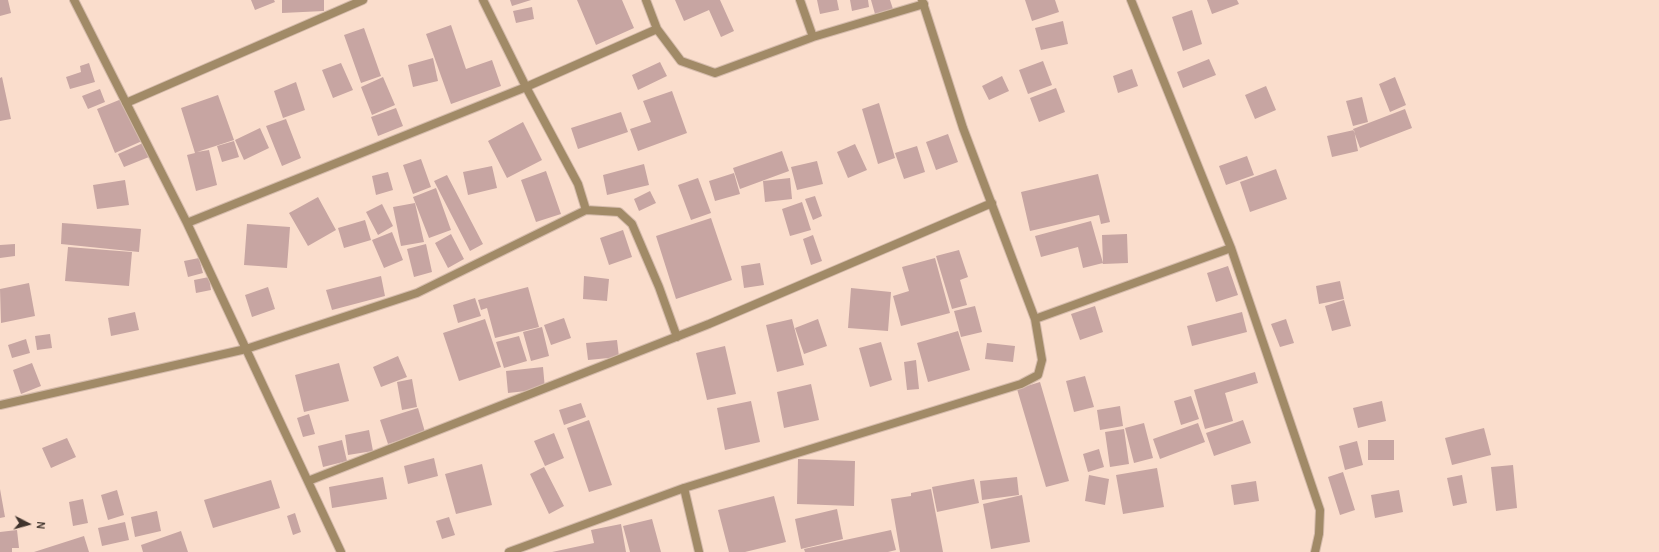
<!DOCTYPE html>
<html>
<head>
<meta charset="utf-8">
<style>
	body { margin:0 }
	#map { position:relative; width:1659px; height:552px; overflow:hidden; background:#faddcc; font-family:Karla,sans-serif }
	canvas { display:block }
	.north { position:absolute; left:8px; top:504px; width:40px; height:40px; -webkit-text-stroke:3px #faddcc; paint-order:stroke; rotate:96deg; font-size:11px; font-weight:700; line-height:16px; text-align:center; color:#40342d }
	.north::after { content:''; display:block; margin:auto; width:14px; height:18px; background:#40342d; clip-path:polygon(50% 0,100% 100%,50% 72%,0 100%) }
</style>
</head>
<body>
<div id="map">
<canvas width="1659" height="552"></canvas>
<div class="north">N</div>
</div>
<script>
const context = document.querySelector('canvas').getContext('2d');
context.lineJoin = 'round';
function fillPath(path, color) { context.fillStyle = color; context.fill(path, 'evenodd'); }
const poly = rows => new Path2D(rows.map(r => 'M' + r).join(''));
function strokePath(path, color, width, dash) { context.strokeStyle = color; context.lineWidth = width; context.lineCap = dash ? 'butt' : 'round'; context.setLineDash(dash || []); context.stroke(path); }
fillPath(poly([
	[0,0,8,0,11,13,0,16],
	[251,0,274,0,275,2,255,10],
	[282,0,324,0,324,11,282,13],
	[510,0,531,0,512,6],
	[577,0,622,0,634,28,596,45],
	[675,0,720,0,734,31,721,37,709,10,684,21],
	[817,0,837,0,839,10,820,14],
	[850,0,868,0,869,7,852,11],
	[871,0,890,0,893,9,875,14],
	[1025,0,1055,0,1059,12,1032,21],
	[1207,0,1237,0,1239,4,1212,14],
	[532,7,534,19,516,23,513,11],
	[1192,10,1202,44,1183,51,1172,17],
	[1063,21,1068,44,1041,50,1035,28],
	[451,25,466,69,492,60,501,86,451,104,426,34],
	[364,28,381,76,361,83,344,35],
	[433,58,438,81,413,87,408,65],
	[1209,59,1216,75,1183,88,1177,72],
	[1043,61,1052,85,1028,94,1019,70],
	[660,62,667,76,638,90,632,75],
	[89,63,95,82,70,89,66,77,81,72,80,66],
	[341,63,353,90,333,98,322,70],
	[1132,69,1138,86,1118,93,1113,76],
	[1002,76,1009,91,989,100,982,86],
	[2,77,11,119,0,121,0,78],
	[383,77,395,105,372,115,361,87],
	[1395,77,1406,105,1390,112,1379,84],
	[296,82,305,110,283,118,274,91],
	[1266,86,1276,110,1255,119,1245,95],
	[1056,88,1065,112,1039,122,1030,98],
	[100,89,105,102,88,109,82,96],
	[672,91,687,133,638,151,630,129,651,122,643,101],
	[218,95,234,140,197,152,209,150,217,185,196,191,187,155,195,153,181,108],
	[1362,97,1368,122,1353,126,1346,101],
	[124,98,142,141,115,153,97,109],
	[879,103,895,158,878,164,862,109],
	[396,108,403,126,378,136,371,117],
	[1405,109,1412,128,1360,148,1353,129],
	[621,112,628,132,578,149,571,128],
	[286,119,301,158,282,166,266,126],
	[523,122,542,160,507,178,488,141],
	[260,128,269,148,244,160,235,140],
	[1354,130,1358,151,1332,157,1327,136],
	[948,134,958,162,936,170,926,142],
	[234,141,239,157,222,162,217,146],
	[143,143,149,157,124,167,118,154],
	[855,144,867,170,848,178,837,152],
	[917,146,925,172,904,179,895,153],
	[782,151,789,171,740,189,733,168],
	[1247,156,1254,175,1226,185,1219,166],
	[421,159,431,187,413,194,403,165],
	[817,161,823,184,797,190,791,167],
	[644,164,649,185,607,195,603,175],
	[492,166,497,188,468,195,463,172],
	[1276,169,1287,199,1250,212,1240,182],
	[546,171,561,214,536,222,521,180],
	[388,172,393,190,376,195,372,176],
	[734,173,740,194,715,201,709,181],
	[1098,174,1110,222,1101,224,1099,215,1030,231,1021,192],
	[447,175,483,244,470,251,434,181],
	[698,178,711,213,691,220,678,185],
	[790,178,792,199,765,202,763,181],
	[125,180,129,205,97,209,93,185],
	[436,188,451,230,429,238,413,197],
	[650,191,656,203,639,211,634,199],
	[815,196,822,216,813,220,805,199],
	[318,197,336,230,308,246,289,213],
	[802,202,811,230,790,236,782,209],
	[415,203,424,242,401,246,393,207],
	[382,204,393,226,378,235,366,212],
	[711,218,732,280,676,299,656,236],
	[365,220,371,240,344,248,338,228],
	[1091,221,1103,263,1083,268,1078,247,1041,257,1035,236],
	[62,223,141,229,139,252,61,244],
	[247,224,290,227,287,268,244,265],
	[623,230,632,257,609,265,600,238],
	[392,232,403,260,384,268,372,240],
	[451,234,464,259,448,268,435,243],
	[1127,234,1128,263,1103,264,1102,235],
	[813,235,822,261,811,265,803,239],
	[15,244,15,256,0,258,0,245],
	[426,244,432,272,414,277,407,249],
	[68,247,132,252,129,286,65,281],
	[959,250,968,277,960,280,967,305,952,309,936,256],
	[199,258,203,273,188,277,184,261],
	[935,258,950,313,901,326,893,296,909,291,902,267],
	[760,263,764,285,744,288,741,266],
	[1228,266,1238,295,1216,302,1207,273],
	[381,276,385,296,332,310,326,290],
	[584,276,609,279,607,301,583,299],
	[209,277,211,290,196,293,194,280],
	[1340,281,1344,299,1319,304,1316,286],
	[29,283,35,316,1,323,0,289],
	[268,287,275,309,252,317,245,295],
	[528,287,539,327,495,338,487,308,481,310,478,300],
	[851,288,891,292,888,331,848,328],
	[475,298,481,316,458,323,453,305],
	[1344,300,1351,326,1332,331,1325,306],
	[975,306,982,332,961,337,954,311],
	[1095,306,1103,332,1080,340,1071,314],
	[135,312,139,330,111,336,108,318],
	[1242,312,1247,332,1192,346,1187,326],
	[564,318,571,338,551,345,544,325],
	[485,319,501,367,459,381,443,333],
	[792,319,804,365,777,372,766,325],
	[818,319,827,346,804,354,795,328],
	[1286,319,1294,343,1280,347,1271,324],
	[542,327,549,356,531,361,523,332],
	[958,331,970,370,928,382,917,343],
	[50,334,52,348,37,350,35,336],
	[519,336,527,361,504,368,496,342],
	[26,339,30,353,12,358,8,345],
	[617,340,619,357,588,360,586,343],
	[881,342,892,380,870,387,859,348],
	[987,343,1015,346,1013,362,985,359],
	[725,346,736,394,707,400,696,353],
	[398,356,407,377,381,387,373,367],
	[916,360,919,389,907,390,904,362],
	[32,363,41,386,21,394,13,370],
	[339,363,349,401,304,412,295,375],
	[543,367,545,389,508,393,506,371],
	[1255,372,1258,383,1225,393,1233,421,1205,429,1194,390],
	[1085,376,1094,407,1074,412,1066,381],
	[412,379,417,407,402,410,397,382],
	[1040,382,1069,481,1046,487,1017,389],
	[811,384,819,420,784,428,777,392],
	[1191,396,1199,419,1181,425,1174,401],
	[751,401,760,442,725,450,717,408],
	[1382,401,1386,421,1358,428,1353,408],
	[581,403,586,417,564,425,559,410],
	[1120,406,1123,426,1100,430,1097,410],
	[418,408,425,432,388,444,380,420],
	[309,414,315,434,303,437,297,418],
	[589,420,612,485,589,492,567,428],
	[1243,420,1251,443,1214,456,1206,433],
	[1144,423,1153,458,1134,463,1125,428],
	[1198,423,1205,442,1160,459,1153,439],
	[1484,428,1491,455,1452,465,1445,438],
	[1124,429,1129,464,1110,467,1105,432],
	[369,430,373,451,348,455,345,435],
	[554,433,564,458,545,466,534,441],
	[67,438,76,457,51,468,42,448],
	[342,440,347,461,323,467,318,446],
	[1368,440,1394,440,1394,460,1368,460],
	[1357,441,1363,465,1345,470,1339,446],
	[1099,449,1104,467,1088,472,1083,454],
	[434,458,438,476,408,484,404,466],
	[798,459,855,461,854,506,797,504],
	[482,464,492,505,456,514,445,474],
	[1513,465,1517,508,1496,511,1491,467],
	[544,467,564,506,549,514,530,474],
	[1157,468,1164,507,1123,514,1116,475],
	[1343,472,1355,510,1340,515,1328,477],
	[1089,475,1109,479,1105,505,1085,501],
	[1462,475,1467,503,1453,506,1447,478],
	[383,477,387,499,332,508,329,487],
	[1017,477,1019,495,982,500,980,481],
	[974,479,979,503,937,512,932,487],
	[271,480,280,508,213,528,204,500],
	[1256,481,1259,501,1234,505,1231,485],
	[0,489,5,517,0,518],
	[931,489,943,552,900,552,891,499,911,496,911,493],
	[117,490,124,515,108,520,101,495],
	[1399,490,1403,512,1375,518,1371,495],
	[1022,495,1030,542,991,549,983,504],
	[774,496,786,542,745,552,729,552,718,510],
	[83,499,88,523,73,526,69,502],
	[837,509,843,539,801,549,795,519],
	[157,511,161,531,135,537,131,517],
	[295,513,301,532,293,535,287,516],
	[449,517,455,535,442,539,436,521],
	[652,519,661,552,630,552,623,526],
	[125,522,129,540,102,546,98,528],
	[621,524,626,552,552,552,594,543,591,530],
	[17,530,19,548,12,548,12,552,0,552,0,532],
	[891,530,896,550,888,552,805,552,804,549],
	[181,531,188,552,143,552,141,545],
	[84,536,89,552,34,552]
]), '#c7a5a2');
const street = poly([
	[74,0,187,223,341,552],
	[483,0,526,87,578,184,586,210],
	[646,0,657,29,681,61,715,73,813,37,924,4],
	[800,0,813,37],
	[1131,0,1231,248,1320,510,1319,534,1315,552],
	[126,103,363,0],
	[187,223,526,87,657,29],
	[1035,319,1231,248],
	[0,405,246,349,417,293,586,210,619,212,632,224,659,287,677,337],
	[308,481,709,324,992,203],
	[684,488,699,552],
	[509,552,684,488,1021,384,1038,375,1042,360,1035,319,963,128,922,0]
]);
strokePath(street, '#d5bbac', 10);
strokePath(street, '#a18a67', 8);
</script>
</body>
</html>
